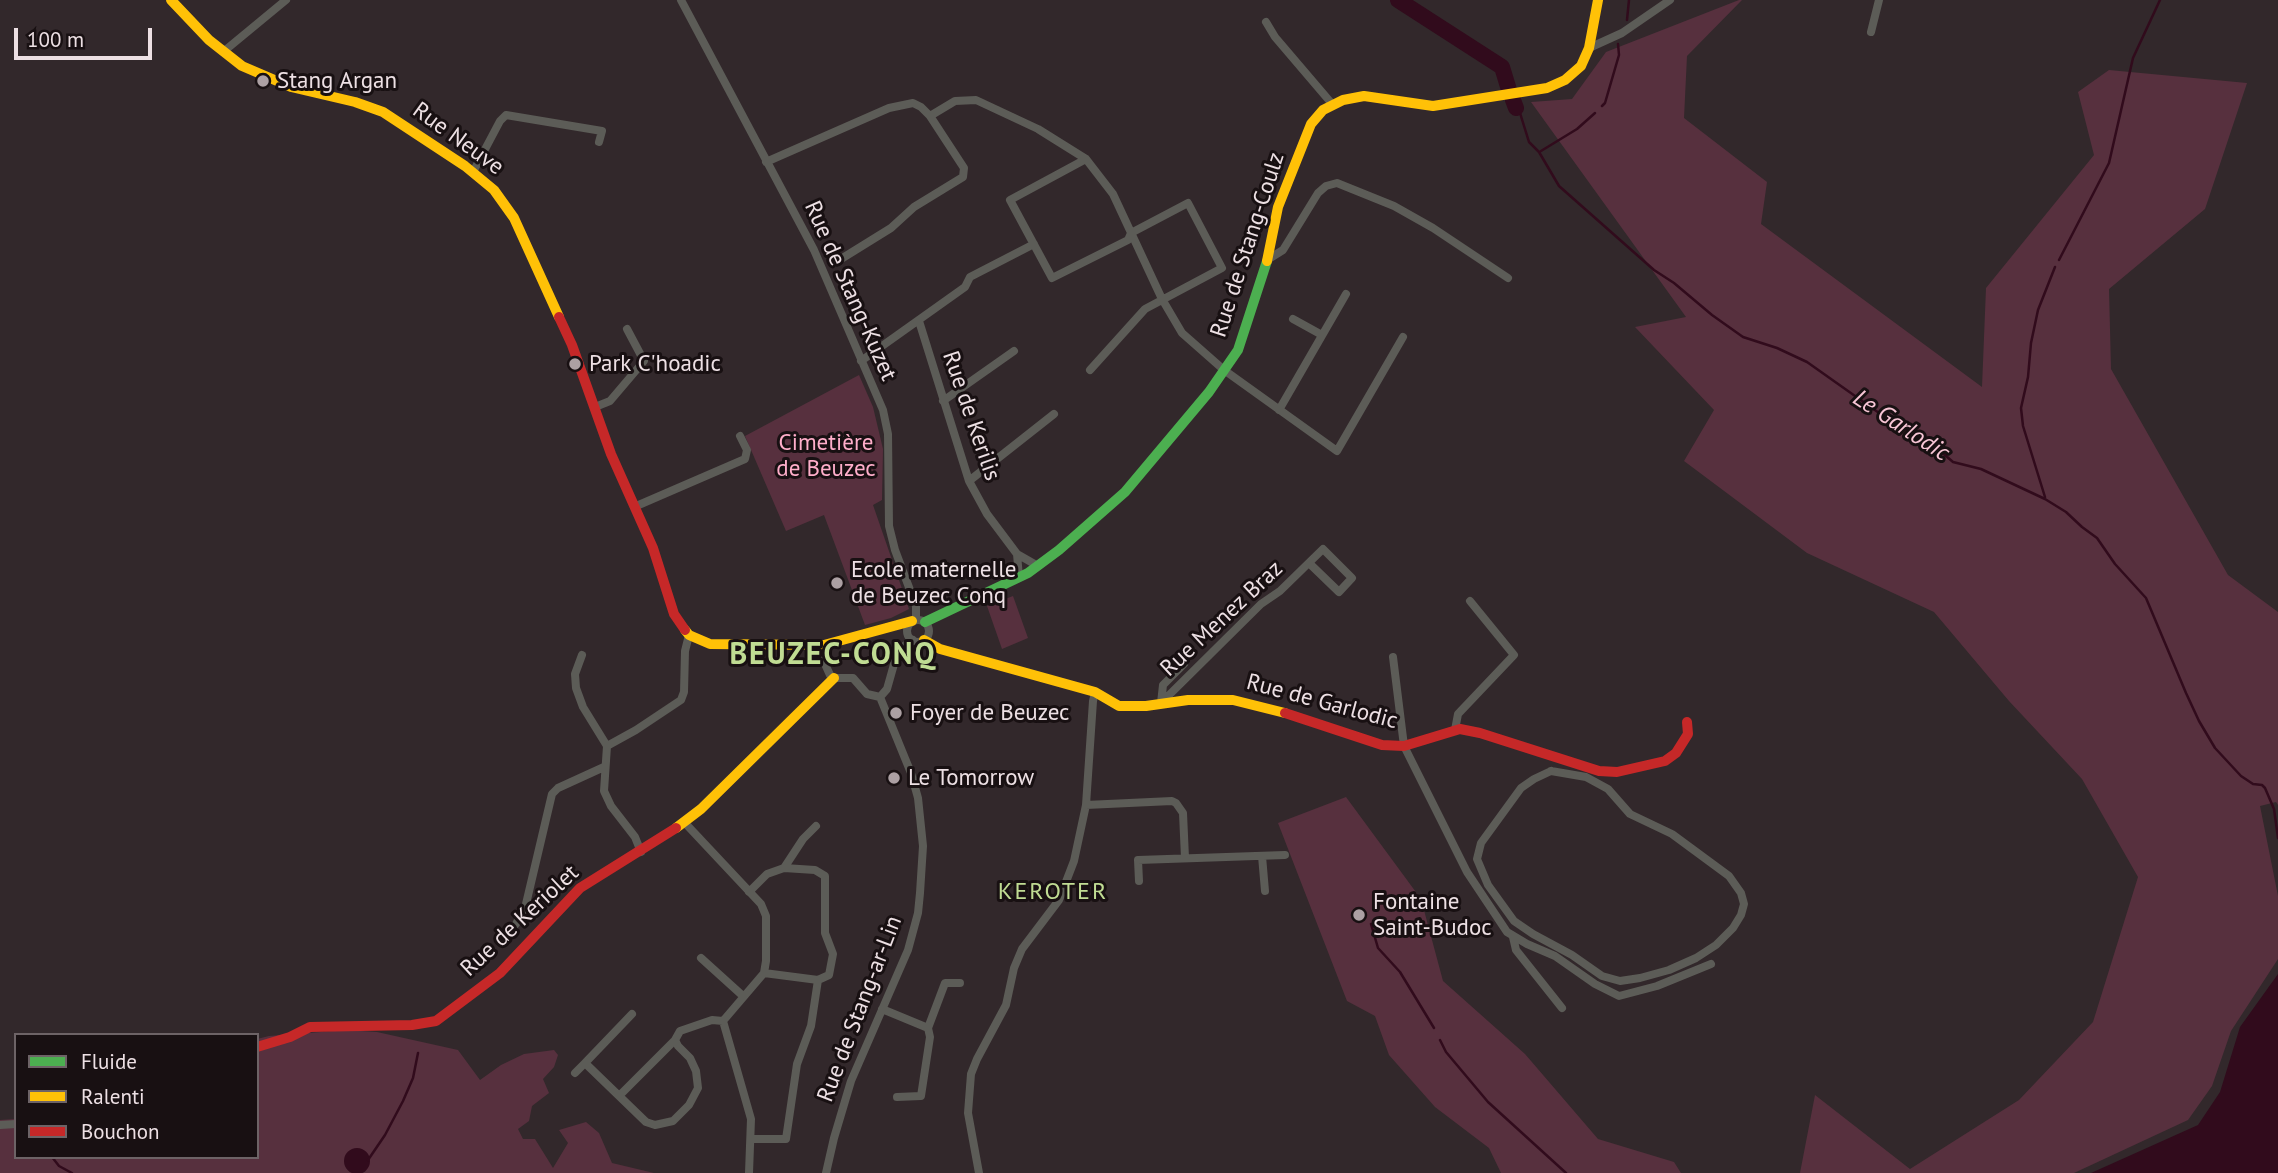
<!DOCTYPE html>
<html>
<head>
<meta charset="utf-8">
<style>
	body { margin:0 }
	#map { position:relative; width:2278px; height:1173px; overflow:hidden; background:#32282b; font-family:"PT Sans",sans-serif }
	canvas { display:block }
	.legend { position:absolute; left:14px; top:1033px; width:245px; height:126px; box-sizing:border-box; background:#181012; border:2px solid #6d6366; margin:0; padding:9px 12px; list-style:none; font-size:21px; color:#ede0e4 }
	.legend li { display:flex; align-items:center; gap:14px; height:35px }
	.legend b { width:35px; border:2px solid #6d6366 }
	.scale { position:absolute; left:14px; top:28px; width:138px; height:32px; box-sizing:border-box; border:4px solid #ede0e4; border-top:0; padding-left:9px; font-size:21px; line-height:24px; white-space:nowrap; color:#ede0e4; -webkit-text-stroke:5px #181012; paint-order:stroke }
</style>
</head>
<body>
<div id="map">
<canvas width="2278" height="1173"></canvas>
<ul class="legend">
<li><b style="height:9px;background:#4caf50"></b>Fluide</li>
<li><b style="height:9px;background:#ffc107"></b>Ralenti</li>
<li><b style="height:9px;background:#c62828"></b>Bouchon</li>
</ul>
<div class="scale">100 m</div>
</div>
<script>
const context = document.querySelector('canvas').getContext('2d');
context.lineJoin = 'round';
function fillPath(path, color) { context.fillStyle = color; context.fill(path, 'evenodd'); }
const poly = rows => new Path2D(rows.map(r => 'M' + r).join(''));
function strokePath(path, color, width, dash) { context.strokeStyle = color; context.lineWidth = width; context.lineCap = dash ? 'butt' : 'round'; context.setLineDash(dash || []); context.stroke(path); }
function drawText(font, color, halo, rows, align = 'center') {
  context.font = font + ' "PT Sans",sans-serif'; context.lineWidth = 6; context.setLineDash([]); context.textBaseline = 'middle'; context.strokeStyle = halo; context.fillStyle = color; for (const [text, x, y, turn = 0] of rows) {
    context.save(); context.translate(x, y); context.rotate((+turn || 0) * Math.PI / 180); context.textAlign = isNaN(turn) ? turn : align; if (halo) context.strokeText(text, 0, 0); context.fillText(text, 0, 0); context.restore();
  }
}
fillPath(poly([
	[1739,0,1742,0,1687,56,1684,118,1767,182,1761,224,1982,387,1986,288,2094,155,2078,92,2109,70,2247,83,2205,209,2109,289,2111,369,2228,575,2278,612,2278,805,2276,802,2260,806,2278,896,2278,959,2231,1031,2212,1086,2188,1120,2074,1173,1800,1173,1815,1095,1910,1169,2019,1100,2093,1022,2138,877,2082,779,2009,701,1934,612,1807,553,1684,461,1714,410,1635,327,1686,317,1531,102,1572,99,1606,52],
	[859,375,873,407,883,449,882,500,873,505,909,609,891,618,865,625,824,515,786,531,745,436],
	[1013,596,1028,638,1002,649,987,606],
	[1346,797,1421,899,1443,981,1525,1054,1598,1139,1674,1162,1681,1173,1501,1173,1489,1148,1435,1107,1389,1055,1375,1016,1347,1001,1278,823],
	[346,1030,377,1032,458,1050,480,1080,501,1065,524,1054,554,1050,558,1055,554,1067,543,1079,549,1093,532,1106,529,1121,518,1129,523,1139,535,1139,553,1168,568,1143,559,1130,586,1122,599,1133,612,1163,654,1173,362,1173,366,1171,345,1158,346,1168,353,1173,0,1173,0,1120,16,1119,16,1157,257,1157,257,1039,269,1036]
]), '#57303e');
fillPath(poly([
	[2278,974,2278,1173,2091,1173,2198,1125,2220,1092,2240,1027],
	'344 1161a13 13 0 1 1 26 0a13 13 0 1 1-26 0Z'
]), '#310b1c');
strokePath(poly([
	[1627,20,1629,0],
	[1602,106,1605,103,1619,55,1618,44],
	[1520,113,1529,142,1539,152,1559,186,1654,270,1674,283,1712,315,1743,337,1777,348,1807,362,1889,420,1930,442,1953,462,1981,469,2045,499,2066,512,2082,527,2097,538,2115,564,2146,598,2186,693,2199,721,2215,748,2241,776,2253,784,2262,785,2265,788,2274,809,2278,838],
	[1541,151,1577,129,1595,113],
	[2059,260,2109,163,2133,58,2160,0],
	[2045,497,2023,426,2021,408,2028,377,2031,343,2038,310,2055,267],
	[1371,924,1378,948,1400,972,1434,1028],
	[1440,1040,1446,1052,1488,1102,1566,1173],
	[52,1157,59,1166,72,1173],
	[368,1160,385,1135,403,1101,413,1078,418,1053]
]), '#310b1c', 2.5);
strokePath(poly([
	[1398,0,1502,67,1509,90],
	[1513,100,1516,108]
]), '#310b1c', 16);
strokePath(poly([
	[681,0,814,250,883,410,888,434,889,526,895,550,916,606,916,620],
	[1266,22,1275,37,1333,105],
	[1871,32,1879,0],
	[1589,48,1622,33,1670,0],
	[223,52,286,0],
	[930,116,955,101,976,100,1038,129,1086,159,1113,194,1162,299,1182,333,1224,370,1337,451,1403,337],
	[1086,159,1010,200,1052,278,1128,240,1131,233,1188,203,1222,268,1145,309,1090,370],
	[766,162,889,108,913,103,921,107,930,116,964,168,963,177,914,207,891,228,841,259],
	[473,172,500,121,506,115,602,131,599,142],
	[1267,260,1283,250,1318,193,1326,186,1337,183,1394,206,1433,228,1508,278],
	[1293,319,1322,335],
	[919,321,969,481,987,514,1017,554,1038,566],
	[861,361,965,287,970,277,1034,244],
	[943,401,1014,351],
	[595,407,610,401,644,361,627,329],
	[1279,410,1346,294],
	[969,481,1054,414],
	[634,507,745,459,747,450,740,436],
	[1017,554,1019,577],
	'907 631a11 11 0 1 1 22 0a11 11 0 1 1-22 0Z',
	[824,645,821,655,830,675,834,678,853,678,867,694,880,697],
	[582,655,575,674,576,688,583,707,607,746,604,791,611,806,635,837,641,852],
	[1393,657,1404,746,1467,872,1507,932,1527,944,1555,956,1595,984,1619,996,1657,986,1711,964],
	[880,697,887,689,898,650,913,640],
	[1161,703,1261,604,1280,591,1323,549,1352,578,1339,592,1309,563],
	[1161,703,1163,685,1184,664],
	[1455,730,1458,714,1514,655,1470,601],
	[607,746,636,730,681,700,684,692,685,651,689,635],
	[1551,771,1586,777,1608,789,1630,814,1672,834,1729,876,1741,893,1744,904,1741,915,1733,928,1716,945,1696,958,1669,970,1640,978,1620,981,1602,976,1572,955,1533,934,1514,921,1488,885,1477,859,1481,843,1521,788,1534,779,1551,771],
	[1086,805,1172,801,1176,803,1183,813,1185,858],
	[685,823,761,904,766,916,766,961,764,973,723,1021],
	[1262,856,1265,891],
	[784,868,803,839,816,826],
	[1139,881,1138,860,1285,855],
	[749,892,767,874,784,868,815,870,825,876,825,933,833,954,829,975,818,980,764,973],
	[516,924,526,904,552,794,558,788,604,767],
	[1513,937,1516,950,1562,1008],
	[701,958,743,996],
	[882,1009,928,1028],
	[723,1021,751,1119,749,1173],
	[585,1063,632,1014],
	[575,1073,585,1063,646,1122,655,1125,673,1121,689,1105,698,1088,696,1071,690,1058,678,1046,675,1040],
	[619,1096,675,1040,680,1031,712,1020,723,1021],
	[897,1097,921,1096,930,1037,928,1028,945,983,960,983],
	[0,1125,16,1124],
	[751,1139,786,1139,797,1064,811,1026,818,980],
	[826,1173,834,1138,851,1081,908,950,918,913,920,893,923,846,918,798,911,773,880,697],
	[979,1173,968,1113,971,1074,977,1059,1006,1005,1014,968,1022,949,1059,900,1074,861,1086,805,1093,701,1095,692]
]), '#5c5c57', 8);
strokePath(poly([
	[925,622,1028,573,1059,550,1125,492,1209,392,1238,350,1267,261]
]), '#4caf50', 10);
strokePath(poly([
	[171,0,209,40,242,66,291,87,355,102,383,112,465,166,494,190,514,218,559,317],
	[1267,261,1278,207,1311,124,1323,110,1343,100,1364,96,1433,106,1547,88,1565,80,1581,66,1589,48,1598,0],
	[685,630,689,635,710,644,824,645,912,621],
	[924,640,940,649,1095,692,1119,706,1146,706,1188,700,1233,700,1285,713],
	[676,828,701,809,834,678]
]), '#ffc107', 10);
strokePath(poly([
	[559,317,572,345,611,454,653,548,674,614,685,630],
	[1285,713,1382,745,1404,746,1460,729,1480,733,1599,771,1617,772,1665,761,1676,753,1688,734,1687,722],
	[257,1047,290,1037,310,1027,412,1025,436,1021,500,973,580,888,676,828]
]), '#c62828', 10);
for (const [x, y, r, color] of [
	[263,81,7,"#aca0a3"],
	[575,364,7,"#aca0a3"],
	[837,583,7,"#aca0a3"],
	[896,713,7,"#aca0a3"],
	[894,778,7,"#aca0a3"],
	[1359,915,7,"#aca0a3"]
]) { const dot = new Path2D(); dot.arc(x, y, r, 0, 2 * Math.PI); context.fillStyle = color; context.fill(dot); strokePath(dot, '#181012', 2.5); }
drawText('23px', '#ede0e4', '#181012', [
	["Stang Argan",277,81],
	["Park C'hoadic",589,364],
	["Ecole maternelle",851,570],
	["de Beuzec Conq",851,596],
	["Foyer de Beuzec",910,713],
	["Le Tomorrow",908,778],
	["Fontaine",1373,902],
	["Saint-Budoc",1373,928]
], 'left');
drawText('23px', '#ede0e4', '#181012', [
	["Rue Neuve",458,139,36],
	["Rue de Stang-Coulz",1248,245,-72],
	["Rue de Stang-Kuzet",850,291,66],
	["Rue de Kerilis",971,416,71],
	["Rue Menez Braz",1222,619,-43],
	["Rue de Garlodic",1322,702,15],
	["Rue de Keriolet",520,921,-43],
	["Rue de Stang-ar-Lin",860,1009,-69]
]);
drawText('23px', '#ffaeca', '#181012', [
	["Cimetière",826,443],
	["de Beuzec",826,469]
]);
drawText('italic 24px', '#f8c6d6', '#181012', [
	["Le Garlodic",1901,426,33]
]);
context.letterSpacing = '2px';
drawText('24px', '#c0dc93', '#181012', [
	["KEROTER",1053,892]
]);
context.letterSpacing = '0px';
context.letterSpacing = '2px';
drawText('bold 30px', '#c0dc93', '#181012', [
	["BEUZEC-CONQ",833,655]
]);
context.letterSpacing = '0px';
</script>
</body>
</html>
